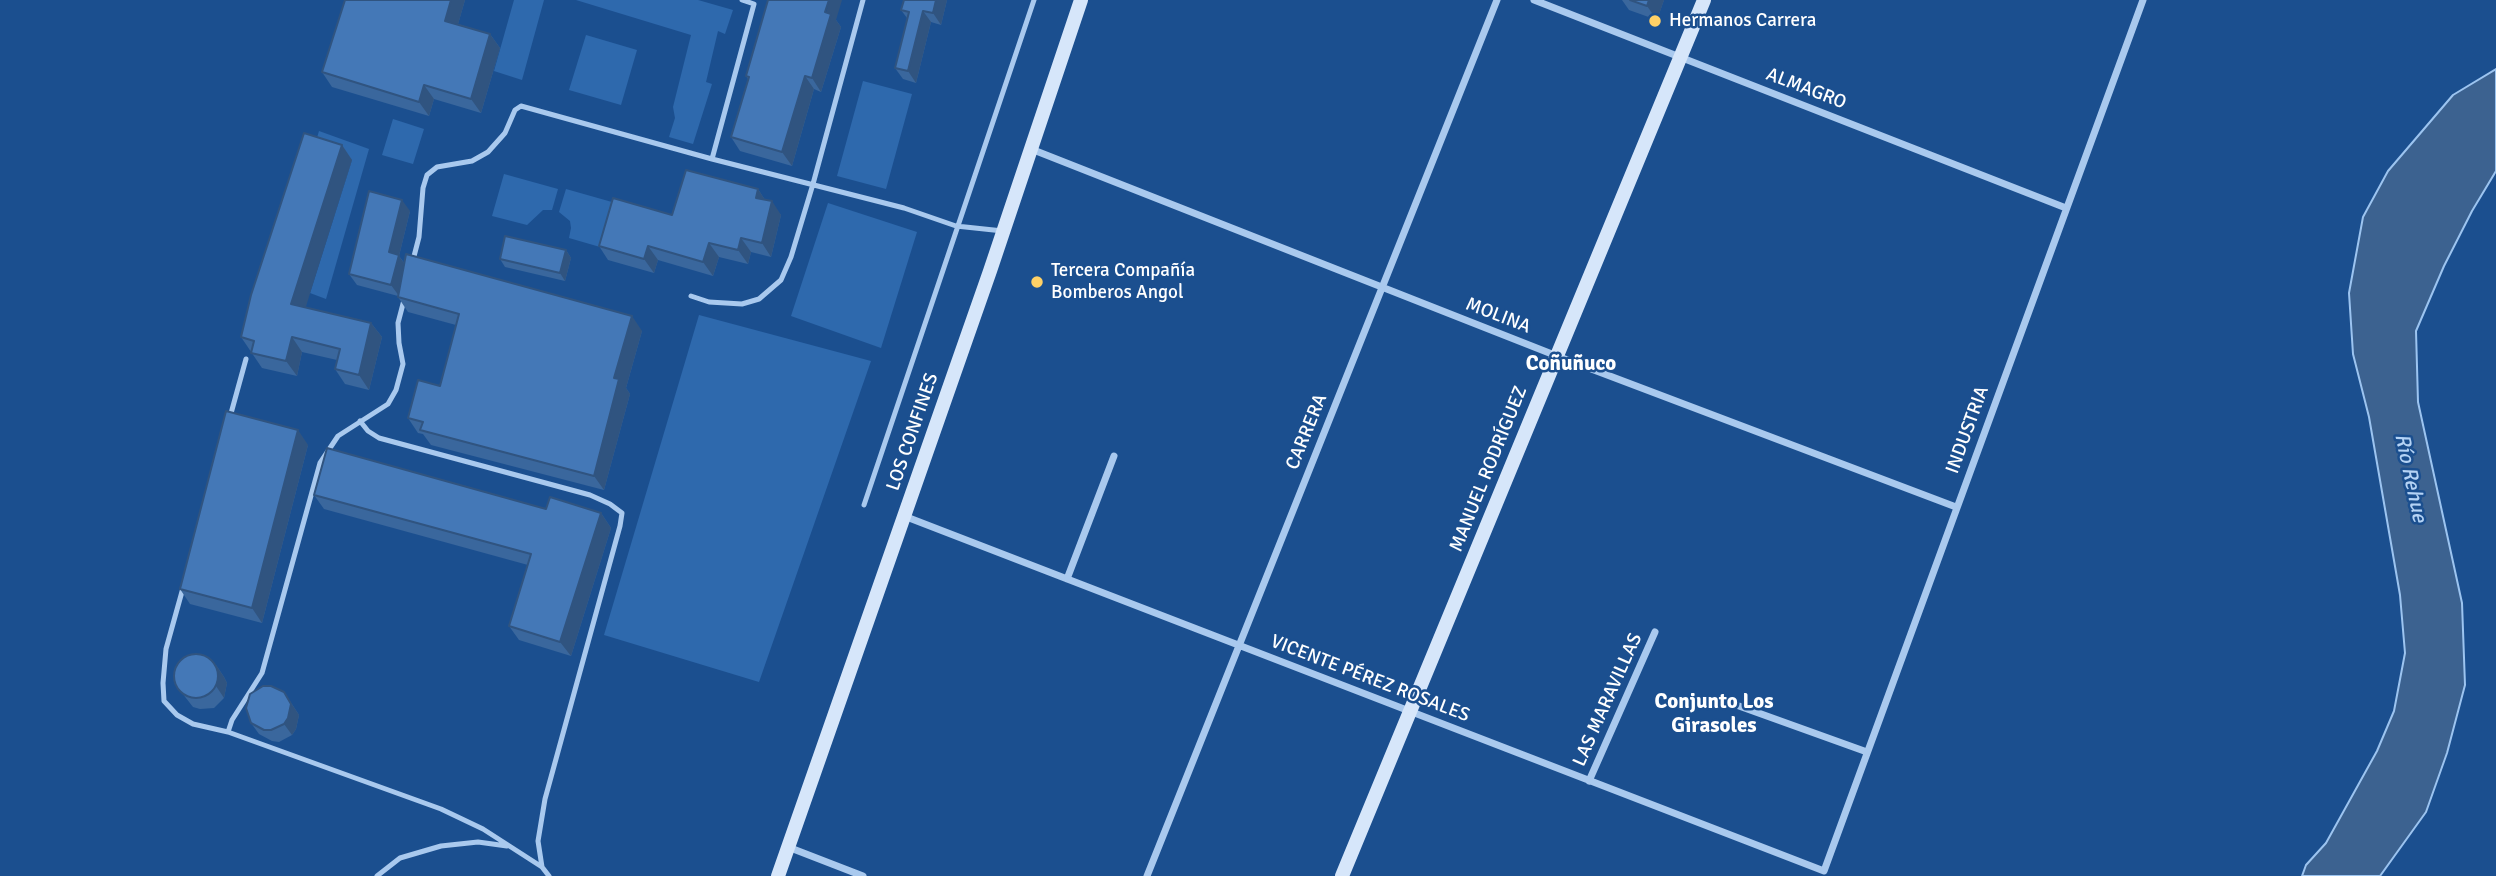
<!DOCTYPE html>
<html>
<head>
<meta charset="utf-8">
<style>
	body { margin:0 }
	canvas { display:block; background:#1b4f8f }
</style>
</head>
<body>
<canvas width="2496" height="876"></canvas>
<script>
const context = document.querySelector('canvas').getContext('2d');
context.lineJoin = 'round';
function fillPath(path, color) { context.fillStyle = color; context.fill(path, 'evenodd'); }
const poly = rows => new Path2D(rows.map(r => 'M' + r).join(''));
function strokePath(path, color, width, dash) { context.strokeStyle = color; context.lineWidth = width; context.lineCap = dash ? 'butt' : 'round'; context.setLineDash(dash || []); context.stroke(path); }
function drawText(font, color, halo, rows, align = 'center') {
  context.font = font + ' Signika,sans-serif'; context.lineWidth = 5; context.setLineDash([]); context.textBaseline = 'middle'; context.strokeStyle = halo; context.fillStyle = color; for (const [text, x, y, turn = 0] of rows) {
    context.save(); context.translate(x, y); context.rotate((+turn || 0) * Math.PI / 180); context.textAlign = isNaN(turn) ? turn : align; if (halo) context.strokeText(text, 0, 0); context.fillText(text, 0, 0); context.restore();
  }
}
fillPath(poly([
	[514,0,544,0,522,80,494,71],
	[576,0,698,0,733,10,725,34,718,31,706,82,712,84,693,144,669,137,675,118,673,107,691,35],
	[586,35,637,50,621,105,569,90],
	[863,81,912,94,886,189,837,176],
	[393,119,424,129,413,164,382,155],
	[319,131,369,149,326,299,310,293,352,160,314,148],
	[504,174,558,189,552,210,543,210,527,225,492,216],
	[566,189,619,204,607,249,569,238,571,228,570,221,559,212],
	[828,203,917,232,881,348,791,316],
	[699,315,871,361,759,682,604,635]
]), '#2e69ad');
const water = poly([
	[2496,69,2496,171,2472,211,2444,266,2416,331,2418,402,2462,603,2465,685,2447,753,2426,812,2380,876,2302,876,2306,865,2326,843,2377,751,2394,711,2405,653,2400,595,2369,417,2353,354,2349,293,2363,217,2388,171,2453,95,2496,69]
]);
fillPath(water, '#3c6290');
strokePath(water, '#9cc4f0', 2);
strokePath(poly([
	[742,0,754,4,712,159,904,208,956,226,1003,231],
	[412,264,419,237,423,188,427,175,437,167,472,161,488,152,505,133,515,110,521,106,712,159],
	[691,296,709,302,742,304,759,299,781,280,791,257,813,184,863,0],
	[230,417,246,359],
	[360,421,368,431,379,438,590,495,610,504,622,513,620,526,545,799,538,841,542,867],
	[864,505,1034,0],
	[183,588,166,649,163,683,164,701,177,715,193,724,228,732,441,809,483,829,542,867,549,876],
	[228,732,232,720,262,673,320,463,338,436,388,404,396,390,403,364,399,343,398,323,404,300],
	[377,876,400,858,441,846,478,842,507,846]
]), '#a9c9ee', 5);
strokePath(poly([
	[1534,0,2066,208],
	[1031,149,1557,356,1956,507],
	[904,516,1824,871,2143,0],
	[1067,579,1114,456],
	[1739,706,1867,752],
	[1589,781,1655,632],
	[788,847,863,876],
	[1147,876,1497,0]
]), '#a9c9ee', 7);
strokePath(poly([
	[778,876,990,271,1081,0],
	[1342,876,1704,0]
]), '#d6e6fa', 14);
fillPath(poly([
	[345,0,465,0,458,24,490,34,500,48,481,113,434,99,429,116,332,87,322,72],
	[904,0,947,0,941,25,931,22,916,83,903,79,895,68,907,18,901,10],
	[1622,0,1664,0,1657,20,1629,10],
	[836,20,841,27,821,92,814,89,792,166,740,151,731,137,748,79,746,76],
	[342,145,352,160,305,307,371,323,382,337,369,390,345,384,335,369,337,360,302,352,297,376,262,368,241,337],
	[758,189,765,200,781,215,771,257,751,252,748,264,719,257,713,276,658,260,654,273,608,260,599,246],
	[410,211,399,256,405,264,642,331,626,388,630,394,604,490,431,445,423,434,418,433,408,418,440,386,456,325,408,312,398,297,398,296,357,285,349,274],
	[566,250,571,258,565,281,505,267,500,259],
	[308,445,262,623,190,604,180,589],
	[314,495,601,513,611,528,571,656,519,640,509,626,528,565,324,509],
	[216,665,224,677,227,683,224,698,214,708,200,709,193,707,175,684],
	[284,692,299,715,296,729,292,735,279,742,272,741,259,734,251,723]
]), '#3a679d');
fillPath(poly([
	[451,0,465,0,455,35,445,21],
	[829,0,842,0,836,20,841,27,821,92,812,78],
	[936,0,947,0,941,25,933,13],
	[1649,0,1664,0,1657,20,1647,6],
	[923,11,931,22,916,83,908,71],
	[490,34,500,48,481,113,471,99],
	[805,76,814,89,792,166,782,152],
	[424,85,434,99,429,116,419,102],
	[342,145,352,160,302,319,291,304],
	[758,189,767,203,756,198],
	[402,200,410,211,399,256,406,266,399,296,391,285,389,252],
	[772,201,781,215,771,257,762,243],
	[741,238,751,252,748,264,738,250],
	[709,243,719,257,713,276,703,262],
	[648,246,658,260,654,273,644,259],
	[566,250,571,258,565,281,560,273],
	[632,316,642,331,626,388,630,394,604,490,594,476,614,378],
	[371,323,382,337,369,390,359,375],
	[292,337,302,352,297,376,286,361],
	[298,430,308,445,262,623,252,608],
	[601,513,611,528,571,656,560,642],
	[216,665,224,677,227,683,224,698,216,686],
	[284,692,299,715,296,729,292,735,284,724]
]), '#305480');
const building = poly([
	[345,0,451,0,445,21,490,34,471,99,424,85,419,102,322,72,345,0],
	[768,0,829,0,825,12,831,14,812,78,805,76,782,152,731,137,749,77,746,76,768,0],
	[904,0,936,0,933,13,923,11,908,71,895,68,909,12,901,10,904,0],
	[1630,0,1649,0,1647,6,1630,0],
	[304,133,342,145,291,304,371,323,359,375,335,369,340,349,292,337,286,361,251,353,254,341,241,337,251,295,304,133],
	[686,170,758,189,756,198,772,201,762,243,741,238,738,250,709,243,703,262,648,246,644,259,599,246,613,198,672,215,686,170],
	[369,191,402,200,389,252,399,255,391,285,349,274,369,191],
	[505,236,566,250,560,273,500,259,505,236],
	[406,254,632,316,614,378,619,379,594,476,420,430,423,422,408,418,418,380,440,386,459,314,398,297,406,254],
	[226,411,298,430,252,608,180,589,226,411],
	[327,448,546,509,550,497,601,513,560,642,509,626,531,554,314,495,327,448],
	'174 676a22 22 0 1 1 44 0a22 22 0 1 1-44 0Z',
	[263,686,271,686,284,692,291,704,288,718,284,724,271,730,264,730,251,723,246,708,250,694,263,686]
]);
fillPath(building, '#4478b7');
strokePath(building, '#305480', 2);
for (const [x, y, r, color] of [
	[1655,21,7,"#ffd166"],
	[1037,282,7,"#ffd166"]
]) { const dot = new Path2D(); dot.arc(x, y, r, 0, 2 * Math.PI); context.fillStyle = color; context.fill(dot); strokePath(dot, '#1b4f8f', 2.5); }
drawText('19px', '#fff', '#1b4f8f', [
	["Hermanos Carrera",1669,21],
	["Tercera Compañía",1051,271],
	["Bomberos Angol",1051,293]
], 'left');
drawText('19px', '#fff', '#1b4f8f', [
	["ALMAGRO",1806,89,21],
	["MOLINA",1498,316,21],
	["INDUSTRIA",1968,430,-70],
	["LOS CONFINES",913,432,-71],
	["CARRERA",1307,432,-68],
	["MANUEL RODRÍGUEZ",1489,469,-68],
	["VICENTE PÉREZ ROSALES",1370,679,21],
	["LAS MARAVILLAS",1608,700,-66]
]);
drawText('bold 21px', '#fff', '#1b4f8f', [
	["Coñuñuco",1571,364],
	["Conjunto Los",1714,702],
	["Girasoles",1714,726]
]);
drawText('italic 21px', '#b5d3f5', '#1b4f8f', [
	["Río Rehue",2410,478,78]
]);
</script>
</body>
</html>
